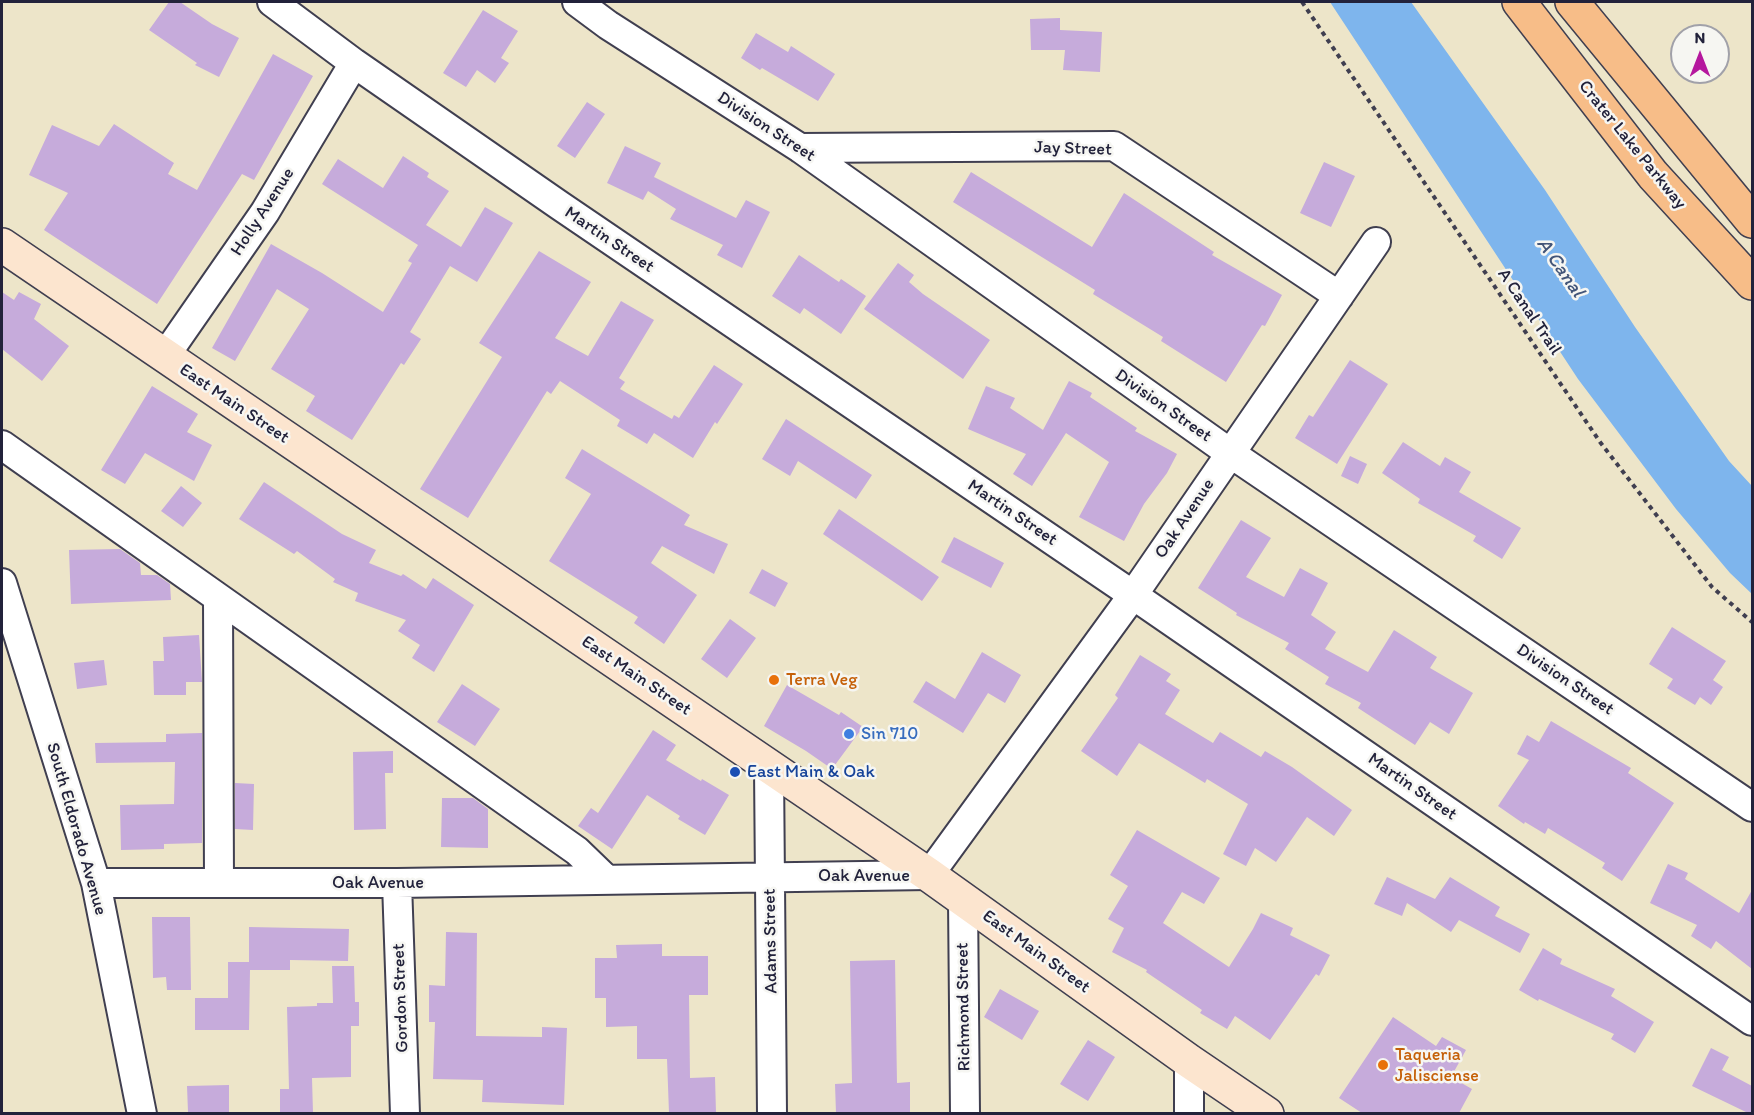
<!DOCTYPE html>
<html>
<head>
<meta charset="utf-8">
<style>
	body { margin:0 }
	#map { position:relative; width:1754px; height:1115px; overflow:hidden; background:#ede5c9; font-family:Itim,sans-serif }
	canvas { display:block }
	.frame { position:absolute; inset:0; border:3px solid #22223b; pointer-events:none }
	.north { position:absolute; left:1670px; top:24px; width:60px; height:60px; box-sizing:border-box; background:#f6f6f2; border:2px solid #a1a1a9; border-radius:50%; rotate:0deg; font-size:16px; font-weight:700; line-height:24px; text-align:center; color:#22223b }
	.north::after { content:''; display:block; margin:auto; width:21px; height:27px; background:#b5179e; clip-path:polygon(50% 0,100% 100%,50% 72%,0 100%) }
</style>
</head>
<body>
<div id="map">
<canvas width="1754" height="1115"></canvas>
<div class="frame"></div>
<div class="north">N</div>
</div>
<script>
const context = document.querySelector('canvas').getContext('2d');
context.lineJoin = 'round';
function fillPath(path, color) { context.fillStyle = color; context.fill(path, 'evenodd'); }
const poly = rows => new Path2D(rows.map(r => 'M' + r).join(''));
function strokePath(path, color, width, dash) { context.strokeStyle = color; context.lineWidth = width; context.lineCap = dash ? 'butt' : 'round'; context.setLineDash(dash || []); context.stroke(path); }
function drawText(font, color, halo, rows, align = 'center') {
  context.font = font + ' Itim,sans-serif'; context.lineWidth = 5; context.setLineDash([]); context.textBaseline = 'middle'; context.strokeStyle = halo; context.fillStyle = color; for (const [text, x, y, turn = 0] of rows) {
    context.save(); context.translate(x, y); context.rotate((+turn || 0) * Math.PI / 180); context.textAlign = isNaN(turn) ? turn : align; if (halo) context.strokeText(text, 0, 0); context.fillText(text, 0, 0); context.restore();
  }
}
fillPath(poly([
	[1330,2,1411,2,1545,190,1635,327,1729,461,1752,486,1752,594,1730,573,1676,509,1578,379]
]), '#7eb5ed');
fillPath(poly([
	[169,2,180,2,212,24,239,38,219,77,195,65,197,63,149,30],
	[483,10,518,31,501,58,509,63,495,83,477,70,466,87,443,73],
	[1060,18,1060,30,1102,32,1100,72,1063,70,1065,50,1031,50,1030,19],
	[756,33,788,52,791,46,835,74,818,101,762,68,760,70,741,58],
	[273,54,313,76,254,180,242,174,157,304,44,230,68,193,29,175,52,125,99,146,114,124,174,163,168,174,197,190],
	[587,102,605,114,575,158,557,146],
	[625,146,661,163,654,177,736,218,746,200,770,212,742,268,717,255,723,245,670,219,676,209,648,191,643,200,607,183],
	[403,156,429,173,427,177,449,191,426,225,461,247,485,207,513,223,477,282,450,266,410,332,421,339,404,365,401,363,352,440,306,411,315,396,271,369,309,309,277,289,235,361,212,348,271,244,322,273,383,312,412,263,408,261,418,245,322,184,338,159,383,188],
	[1324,162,1355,176,1331,227,1300,213],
	[971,172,1092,247,1124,193,1214,252,1212,255,1282,295,1265,326,1262,325,1226,382,1161,341,1163,337,1093,294,1095,290,953,202],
	[539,251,591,282,555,338,588,356,621,301,654,320,619,378,625,382,620,389,672,419,674,415,679,418,714,365,743,384,717,424,715,422,693,458,654,433,647,444,617,426,620,420,560,381,551,394,547,391,468,518,420,489,502,357,479,343],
	[799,255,839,282,841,279,866,296,841,334,804,308,800,314,772,296],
	[898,263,914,275,909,282,923,294,990,340,963,379,864,309],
	[2,292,14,300,19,292,41,304,34,319,69,346,42,381,2,349],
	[1350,360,1388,384,1337,464,1295,438,1309,415,1313,417],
	[1069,381,1092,393,1090,397,1137,428,1135,431,1177,454,1167,473,1144,504,1124,541,1079,517,1109,462,1066,433,1032,486,1013,474,1026,454,968,429,986,386,1015,398,1010,408,1043,430],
	[152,386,198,414,187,432,212,445,194,481,145,453,125,484,101,470],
	[786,419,872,475,856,499,798,461,790,476,762,459],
	[1403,442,1440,466,1445,457,1471,472,1459,492,1521,528,1502,559,1473,541,1476,536,1418,503,1420,499,1382,473],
	[582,449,690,515,684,525,728,544,714,574,662,546,651,563,697,595,664,644,634,623,638,617,549,561,591,494,565,478],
	[1350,456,1367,464,1358,484,1341,476],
	[264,482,342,534,376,550,369,563,401,576,403,574,426,589,433,578,474,605,434,672,412,658,420,645,398,631,406,620,355,601,358,593,333,582,335,579,297,551,294,554,239,519],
	[181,486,202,503,183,527,161,511],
	[839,509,939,577,922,601,823,534],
	[1241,520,1271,538,1246,577,1284,597,1300,568,1328,583,1311,615,1336,632,1325,649,1368,672,1394,630,1437,657,1430,668,1473,693,1449,734,1430,722,1415,745,1358,708,1361,703,1325,684,1329,677,1285,649,1289,643,1236,615,1237,613,1198,588],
	[954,537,1004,563,991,588,941,562],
	[120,549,140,563,141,575,157,575,170,584,171,600,71,604,69,550],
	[762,569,788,583,775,607,749,593],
	[730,619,756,638,727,678,701,659],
	[1672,627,1726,661,1713,680,1723,687,1711,705,1700,697,1695,705,1667,688,1673,679,1649,664],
	[199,635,202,682,186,682,186,695,154,695,153,661,164,661,163,637],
	[982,652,1021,675,1005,703,988,693,963,733,913,702,926,681,955,699],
	[1140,655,1171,674,1166,681,1180,690,1165,714,1213,743,1220,732,1261,757,1265,751,1292,767,1352,810,1334,836,1307,817,1276,862,1255,848,1246,866,1223,854,1248,804,1207,779,1205,783,1139,743,1117,776,1081,751,1118,698,1115,695],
	[104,660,107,685,77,689,74,663],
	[462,684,500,709,475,746,437,722],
	[787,685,839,715,841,712,863,727,832,769,806,751,764,726],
	[1551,721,1631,768,1628,773,1674,803,1622,881,1602,868,1605,863,1548,828,1545,834,1525,822,1524,824,1498,806,1529,760,1517,754,1527,735,1539,742],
	[653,730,676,745,666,760,701,781,702,779,729,795,705,835,678,819,680,816,647,795,612,849,578,826,591,808,598,813],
	[202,733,202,843,164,844,164,849,121,850,120,805,174,804,175,762,96,763,95,743,166,742,166,734],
	[393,751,393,773,385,773,386,829,354,830,353,752],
	[235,783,254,784,253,830,235,829],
	[442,798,473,798,488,809,488,848,441,847],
	[1137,830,1220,878,1204,904,1182,892,1163,923,1229,967,1253,929,1261,913,1293,928,1290,935,1330,955,1319,976,1316,974,1270,1040,1235,1016,1227,1029,1200,1013,1202,1010,1146,972,1147,970,1112,952,1124,928,1108,919,1128,886,1110,875],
	[1668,864,1688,873,1685,879,1739,913,1752,890,1752,969,1716,941,1711,949,1691,936,1697,925,1650,903],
	[1387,877,1435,899,1450,877,1500,907,1495,916,1530,934,1520,953,1459,920,1451,932,1407,903,1402,916,1374,904],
	[152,917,190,917,191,990,167,990,166,977,153,978],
	[249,927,349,929,348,961,290,960,290,970,250,970,249,1030,195,1030,195,998,228,998,228,962,249,962],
	[446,932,477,933,476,1036,542,1037,542,1027,567,1028,564,1105,482,1102,483,1080,433,1079,435,1022,429,1022,429,985,445,986],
	[662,944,662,956,708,956,708,995,689,995,690,1078,715,1077,716,1113,669,1113,667,1059,637,1059,637,1026,606,1027,606,998,595,998,595,958,617,958,616,945],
	[1543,948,1562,959,1560,964,1615,989,1611,996,1654,1022,1635,1053,1611,1039,1614,1034,1539,999,1538,1001,1519,990],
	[895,960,897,1083,910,1082,910,1113,836,1113,835,1084,852,1083,850,961],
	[332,966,354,966,355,1002,359,1002,359,1026,351,1026,351,1077,312,1078,313,1113,280,1113,280,1089,289,1089,287,1007,317,1006,317,1003,333,1003],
	[1000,989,1039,1011,1022,1040,984,1017],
	[1393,1017,1436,1046,1442,1037,1466,1050,1451,1077,1472,1089,1459,1113,1362,1113,1339,1098],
	[1088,1040,1115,1057,1088,1101,1060,1084],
	[1711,1048,1729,1057,1722,1070,1752,1086,1752,1113,1748,1113,1692,1086],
	[229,1085,229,1112,188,1112,187,1086]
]), '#c6abdb');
const street = poly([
	[272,2,354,63,559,205,1133,595,1752,1021],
	[577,2,608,25,800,148,1230,453,1752,807],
	[800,148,1114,146,1339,296],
	[165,356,265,212,354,63],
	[2,445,577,851,606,879],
	[2,583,96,883,142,1114],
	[218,598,219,883],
	[769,768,772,1114],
	[96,883,397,883,929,875,1133,595,1376,242],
	[397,883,405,1114],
	[963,900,965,1114],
	[1189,1061,1189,1114]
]);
const secondary = poly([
	[2,245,929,875,1189,1061,1267,1114]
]);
const primary = poly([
	[1519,2,1653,175,1752,283],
	[1572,2,1752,221]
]);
strokePath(street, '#403f50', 32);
strokePath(secondary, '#403f50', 36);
strokePath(primary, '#403f50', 36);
strokePath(poly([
	[1302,2,1600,442,1712,587,1752,622]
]), '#403f50', 4, [4.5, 4.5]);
strokePath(street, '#fff', 28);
strokePath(secondary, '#fce5cf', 33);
strokePath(primary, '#f7bd88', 33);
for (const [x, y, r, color] of [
	[774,680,6,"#e8710a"],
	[849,734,6,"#3f7fe0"],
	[735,772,6,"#1a4fb4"],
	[1383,1065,6,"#e8710a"]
]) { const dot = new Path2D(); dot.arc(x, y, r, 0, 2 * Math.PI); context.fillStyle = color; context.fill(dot); strokePath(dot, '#f6f6f2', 2); }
drawText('18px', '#22223b', '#f6f6f2', [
	["Division Street",766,127,33],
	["Crater Lake Parkway",1632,145,51],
	["Jay Street",1073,149,2],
	["Holly Avenue",263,212,-57],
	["Martin Street",609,240,34],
	["A Canal Trail",1529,312,56],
	["East Main Street",234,404,34],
	["Division Street",1163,406,35],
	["Martin Street",1012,513,34],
	["Oak Avenue",1185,519,-56],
	["East Main Street",636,676,34],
	["Division Street",1565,680,34],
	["Martin Street",1412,787,35],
	["South Eldorado Avenue",76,829,74],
	["Oak Avenue",864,876],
	["Oak Avenue",378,883],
	["Adams Street",771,941,-91],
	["East Main Street",1036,952,36],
	["Gordon Street",401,998,-92],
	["Richmond Street",964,1007,-91]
]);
drawText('18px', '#c56008', '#f6f6f2', [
	["Terra Veg",786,680],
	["Taqueria",1395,1055],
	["Jalisciense",1395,1076]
], 'left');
drawText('18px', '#366cbe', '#f6f6f2', [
	["Sin 710",861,734]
], 'left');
drawText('18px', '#164399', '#f6f6f2', [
	["East Main & Oak",747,772]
], 'left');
drawText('italic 20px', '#425579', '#f6f6f2', [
	["A Canal",1560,268,55]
]);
</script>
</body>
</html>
